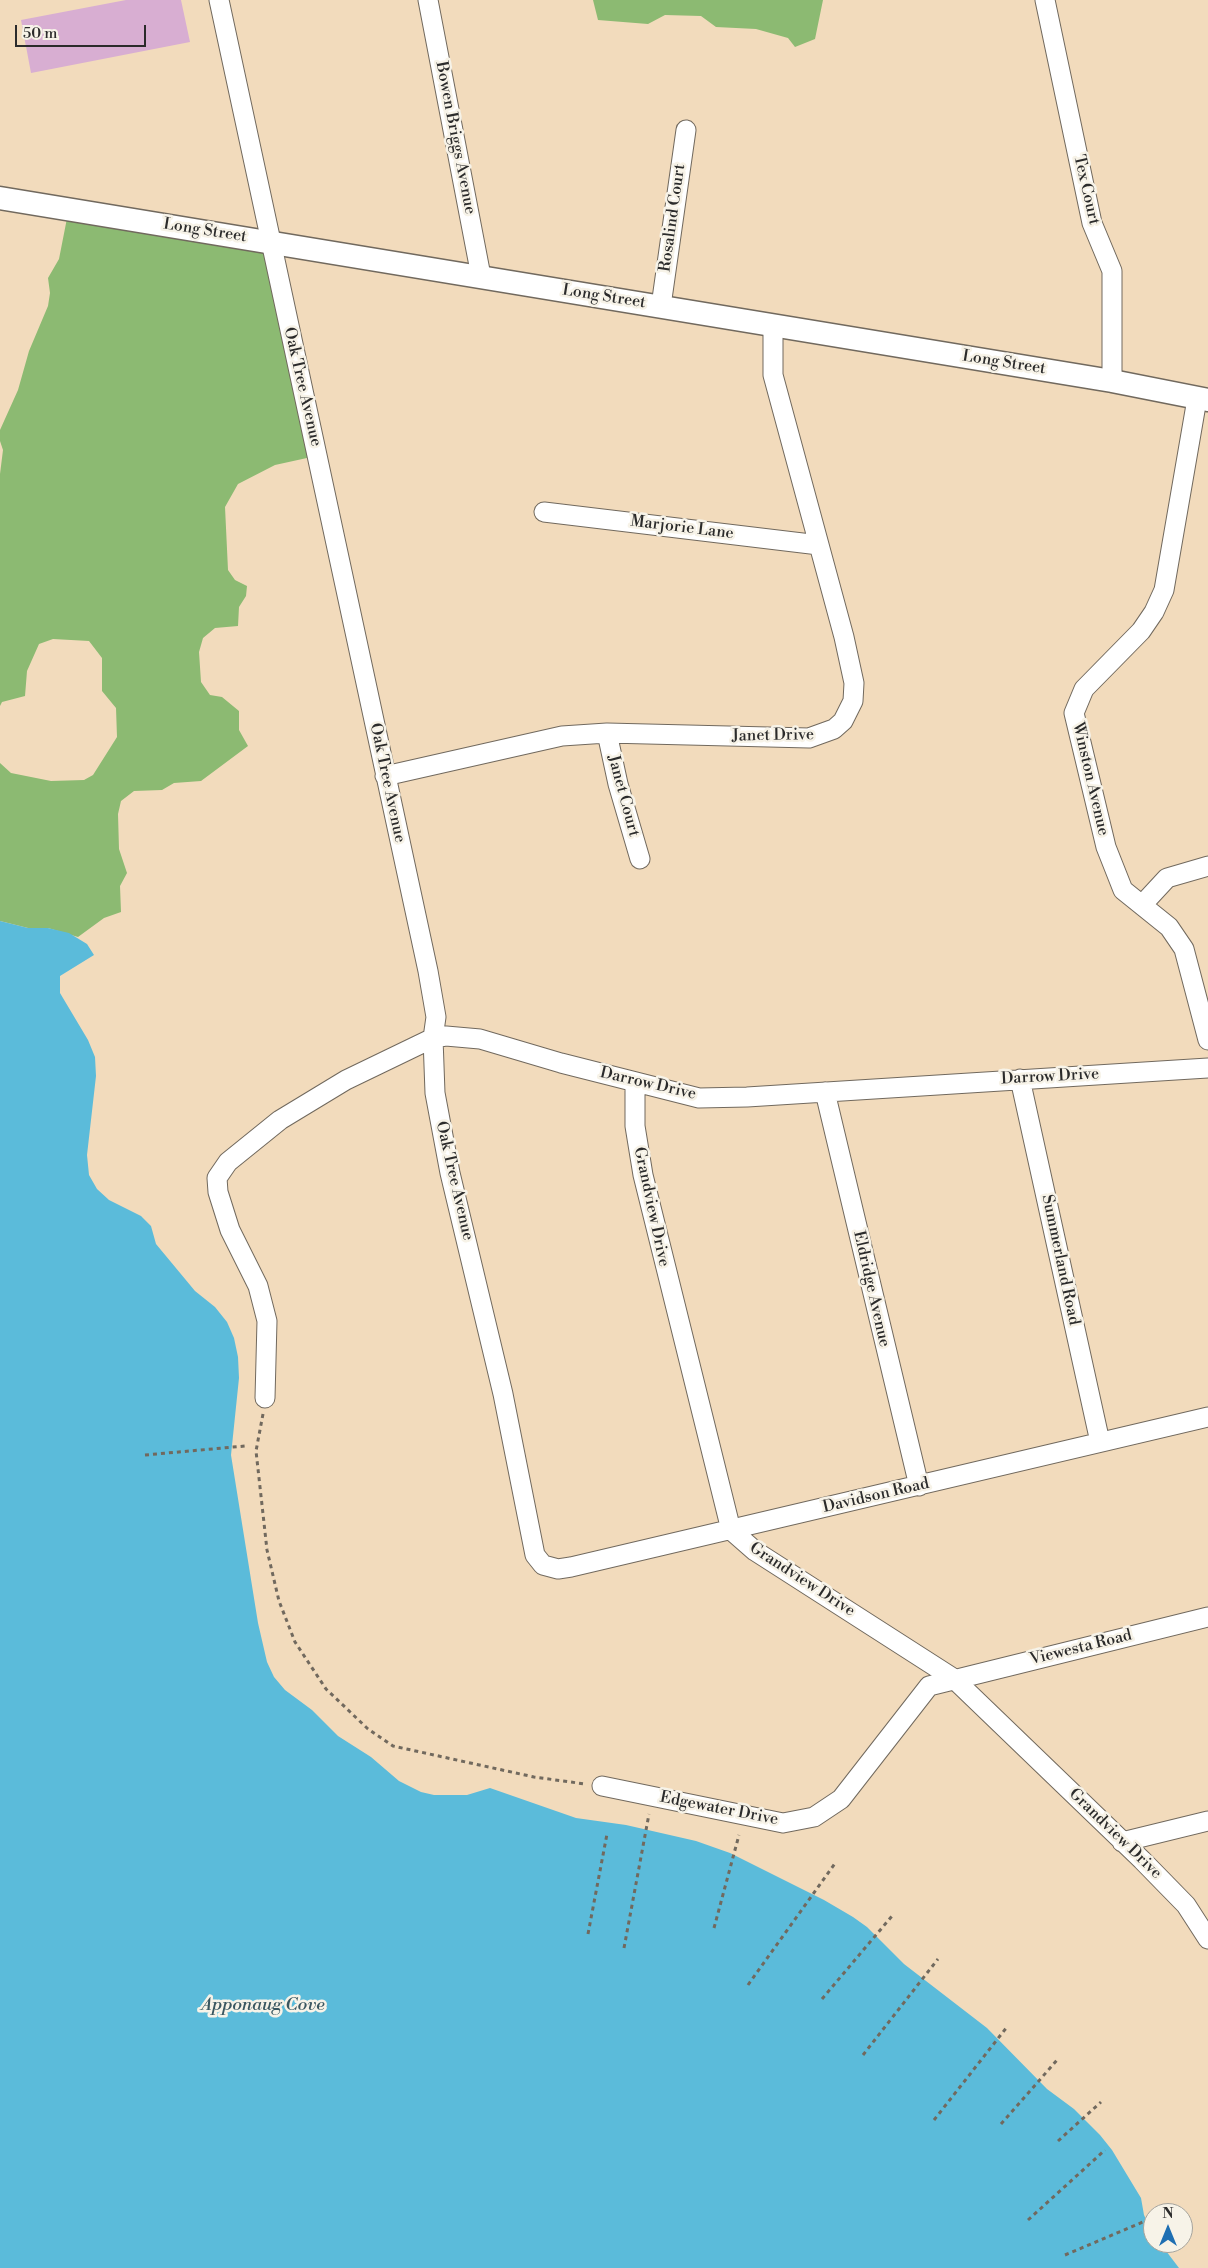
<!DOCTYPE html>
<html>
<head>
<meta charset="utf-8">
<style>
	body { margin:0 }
	#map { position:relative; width:1208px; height:2268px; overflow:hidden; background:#f2dbbc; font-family:"Libre Bodoni",serif }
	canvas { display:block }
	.north { position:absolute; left:1143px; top:2203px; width:50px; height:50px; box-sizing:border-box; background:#f7f3e8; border:1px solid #a5a39c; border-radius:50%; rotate:0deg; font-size:14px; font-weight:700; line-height:20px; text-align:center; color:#2b2b2b }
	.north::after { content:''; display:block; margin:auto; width:18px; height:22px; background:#1f6fb2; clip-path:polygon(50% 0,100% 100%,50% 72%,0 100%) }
	.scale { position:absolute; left:15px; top:25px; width:131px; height:22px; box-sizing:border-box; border:2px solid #2b2b2b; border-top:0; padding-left:6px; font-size:15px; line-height:18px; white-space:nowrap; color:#2b2b2b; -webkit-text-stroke:4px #f7f3e8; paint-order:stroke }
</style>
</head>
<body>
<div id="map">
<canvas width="1208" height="2268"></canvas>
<div class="north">N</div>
<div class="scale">50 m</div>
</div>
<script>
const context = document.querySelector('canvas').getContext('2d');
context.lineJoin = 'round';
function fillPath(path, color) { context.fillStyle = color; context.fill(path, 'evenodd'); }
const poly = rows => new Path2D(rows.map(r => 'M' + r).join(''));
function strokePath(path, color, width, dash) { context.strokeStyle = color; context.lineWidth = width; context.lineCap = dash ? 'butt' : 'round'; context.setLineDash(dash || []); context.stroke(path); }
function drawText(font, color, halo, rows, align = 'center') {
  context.font = font + ' "Libre Bodoni",serif'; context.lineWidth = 5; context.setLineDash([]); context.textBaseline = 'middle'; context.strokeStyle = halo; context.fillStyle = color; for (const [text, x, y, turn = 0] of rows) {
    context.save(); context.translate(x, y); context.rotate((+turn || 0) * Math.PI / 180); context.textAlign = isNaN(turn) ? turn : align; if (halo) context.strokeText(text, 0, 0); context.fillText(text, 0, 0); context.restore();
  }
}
fillPath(poly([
	[593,0,823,0,815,39,795,47,788,38,756,29,716,27,701,16,665,15,648,24,598,20],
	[69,208,269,239,316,456,275,465,238,484,225,507,228,570,235,580,247,586,246,596,239,607,238,626,215,628,203,638,199,652,201,682,210,695,222,697,239,711,239,730,248,746,201,781,174,783,162,790,134,791,121,801,118,814,119,849,127,873,120,886,121,912,104,918,78,937,48,928,28,928,0,921,0,763,11,773,51,781,84,780,93,775,117,737,116,708,102,691,102,658,89,641,53,639,39,644,27,671,25,696,2,702,0,706,0,474,3,450,0,441,0,430,18,390,29,351,48,306,50,293,48,278,59,259]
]), '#8cba72');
fillPath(poly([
	[0,921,28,928,48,928,69,933,87,944,94,955,60,976,60,993,88,1040,95,1057,96,1076,87,1155,89,1175,97,1189,109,1200,141,1216,151,1226,156,1244,195,1291,215,1307,227,1322,234,1338,238,1357,239,1378,231,1455,258,1623,267,1662,274,1677,285,1690,312,1710,338,1736,371,1757,399,1781,421,1792,434,1795,467,1795,490,1788,576,1818,626,1825,696,1841,730,1853,824,1900,853,1917,867,1927,904,1964,987,2028,1047,2089,1074,2109,1100,2135,1112,2150,1141,2198,1144,2215,1153,2234,1153,2243,1160,2243,1179,2268,0,2268]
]), '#5bbbda');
fillPath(poly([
	[126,0,181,0,190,42,31,73,21,20]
]), '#d8aed2');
const minor = poly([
	[219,0,428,971,436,1017,433,1038,435,1093,450,1173,503,1394,535,1555,543,1565,558,1569,571,1567,1208,1417],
	[428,0,481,276],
	[1045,0,1092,223,1112,271,1112,381],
	[661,306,686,130],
	[1197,399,1164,590,1154,612,1141,631,1084,689,1074,713,1106,847,1123,890,1169,927,1184,949,1208,1040],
	[544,512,819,545],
	[607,733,618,784,640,859],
	[385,776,562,736,607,733,809,738,834,729,843,721,853,701,854,683,844,637,773,375,773,326],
	[1142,905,1167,878,1208,866],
	[1020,1079,1100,1442],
	[635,1082,635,1126,643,1175,731,1530,755,1551,953,1678,1142,1860,1186,1905,1208,1939],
	[825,1092,919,1486],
	[265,1398,267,1321,258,1286,230,1230,218,1192,217,1178,228,1162,280,1120,346,1080,433,1038,446,1036,480,1039,561,1063,699,1098,747,1097,1208,1068],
	[602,1786,783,1823,814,1817,841,1799,929,1686,1208,1617],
	[1122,1842,1208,1821]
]);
const tertiary = poly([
	[0,198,1112,381,1208,400]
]);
strokePath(minor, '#71695e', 21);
strokePath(tertiary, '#71695e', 25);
strokePath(poly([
	[263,1414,256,1451,267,1550,279,1601,295,1642,326,1689,368,1729,393,1746,534,1777,585,1784],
	[145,1455,245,1446],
	[714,1928,739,1835],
	[588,1934,607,1834],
	[624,1948,649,1814],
	[748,1985,836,1862],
	[822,1999,892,1916],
	[863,2055,938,1959],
	[934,2120,1007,2027],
	[1001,2124,1058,2059],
	[1058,2141,1101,2102],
	[1028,2220,1105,2150],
	[1065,2255,1150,2219]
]), '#71695e', 3, [4, 4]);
strokePath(minor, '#fff', 19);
strokePath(tertiary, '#fff', 22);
drawText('16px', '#2b2b2b', '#f7f3e8', [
	["Bowen Briggs Avenue",455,138,79],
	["Tex Court",1086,190,77],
	["Rosalind Court",673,218,-82],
	["Long Street",205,231,9],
	["Long Street",604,297,9],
	["Long Street",1004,363,9],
	["Oak Tree Avenue",302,387,77],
	["Marjorie Lane",682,528,7],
	["Janet Drive",773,736,-1],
	["Winston Avenue",1090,779,77],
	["Oak Tree Avenue",387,783,78],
	["Janet Court",623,796,75],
	["Darrow Drive",1050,1077,-3],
	["Darrow Drive",648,1084,13],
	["Oak Tree Avenue",454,1181,77],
	["Grandview Drive",651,1207,78],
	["Summerland Road",1060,1260,78],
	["Eldridge Avenue",871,1289,77],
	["Davidson Road",876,1496,-13],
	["Grandview Drive",802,1580,33],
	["Viewesta Road",1081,1648,-14],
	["Edgewater Drive",719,1809,11],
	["Grandview Drive",1115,1834,44]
]);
drawText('italic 18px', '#395660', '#f7f3e8', [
	["Apponaug Cove",263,2006]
]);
</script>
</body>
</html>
